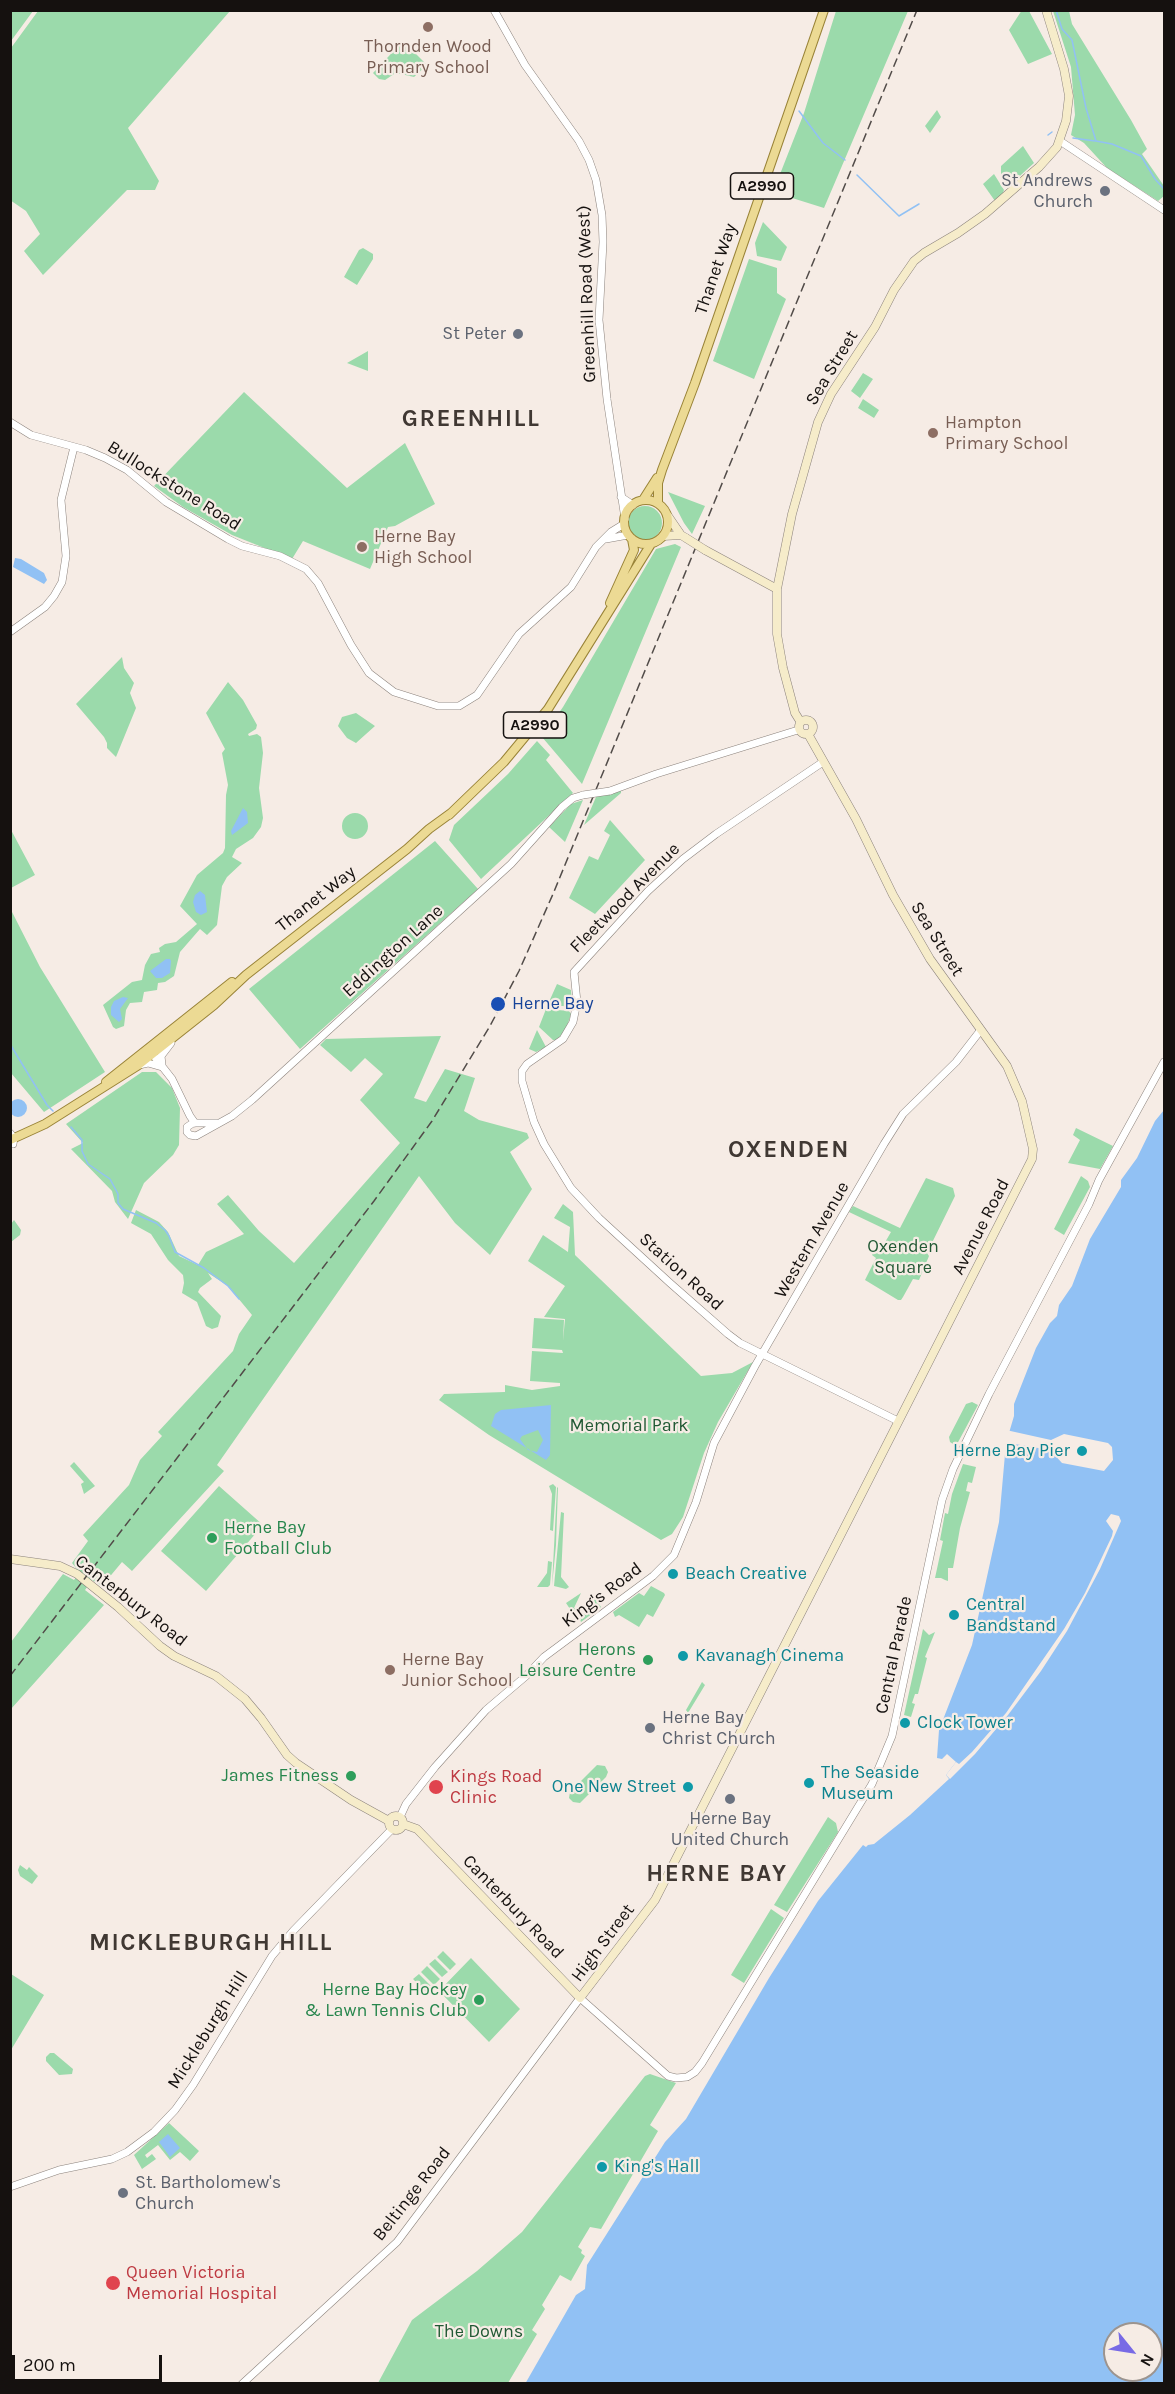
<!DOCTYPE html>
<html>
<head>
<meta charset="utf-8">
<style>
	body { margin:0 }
	#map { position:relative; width:1175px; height:2394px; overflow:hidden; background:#f6ece5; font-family:Karla,sans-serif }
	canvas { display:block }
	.frame { position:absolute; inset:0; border:12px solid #15110f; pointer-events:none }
	.north { position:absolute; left:1103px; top:2322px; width:60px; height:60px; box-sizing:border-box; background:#f6ece5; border:2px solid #9c948f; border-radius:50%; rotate:120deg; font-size:16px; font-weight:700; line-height:24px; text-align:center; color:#15110f }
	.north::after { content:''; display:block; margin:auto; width:21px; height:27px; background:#786ae5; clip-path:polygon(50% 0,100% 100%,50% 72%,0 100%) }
	.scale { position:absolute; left:12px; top:2355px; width:150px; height:27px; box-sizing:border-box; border:3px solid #15110f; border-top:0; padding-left:8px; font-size:18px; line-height:21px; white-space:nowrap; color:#15110f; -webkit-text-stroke:4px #f6ece5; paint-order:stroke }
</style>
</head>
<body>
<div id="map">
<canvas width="1175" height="2394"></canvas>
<div class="frame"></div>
<div class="north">N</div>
<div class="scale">200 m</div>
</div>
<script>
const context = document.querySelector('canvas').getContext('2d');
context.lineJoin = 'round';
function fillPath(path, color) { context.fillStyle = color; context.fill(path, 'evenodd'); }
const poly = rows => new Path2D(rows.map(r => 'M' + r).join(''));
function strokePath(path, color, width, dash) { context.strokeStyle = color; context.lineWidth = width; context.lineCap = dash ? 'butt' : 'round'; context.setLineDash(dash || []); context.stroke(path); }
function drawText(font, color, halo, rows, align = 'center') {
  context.font = font + ' Karla,sans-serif'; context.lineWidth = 4.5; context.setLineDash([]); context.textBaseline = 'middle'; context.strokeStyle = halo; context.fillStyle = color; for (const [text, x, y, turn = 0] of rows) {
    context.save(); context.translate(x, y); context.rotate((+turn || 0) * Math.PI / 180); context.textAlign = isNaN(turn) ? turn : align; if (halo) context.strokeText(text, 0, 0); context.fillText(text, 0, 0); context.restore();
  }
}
fillPath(poly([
	[11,10,33,11,11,41,10,11],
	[1022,10,1029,11,1052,54,1028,64,1009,30],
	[38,11,230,11,128,128,159,181,155,190,127,190,43,275,24,251,40,234,26,211,10,200,11,48],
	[836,11,908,11,824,208,773,192,804,113],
	[1053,11,1069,11,1072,24,1131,120,1147,149,1142,154,1164,186,1164,196,1158,201,1107,168,1084,143,1071,135,1075,115,1071,67],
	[403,41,427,65,414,77,401,74,394,74,385,80,379,79,373,73],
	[937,110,941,117,930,133,925,126],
	[1023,146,1034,163,1010,185,1006,183,1001,176,1001,166],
	[994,174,1004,190,1002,195,995,201,983,184],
	[763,222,787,247,781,261,757,256,755,243],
	[363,248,373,254,373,259,357,285,344,277,359,250],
	[749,259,777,268,777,293,786,299,754,379,713,361],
	[368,351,368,371,347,363],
	[863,373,873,379,860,398,851,391],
	[244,392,347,488,405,443,435,504,395,526,388,527,370,569,303,541,292,559,232,535,183,507,154,486],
	[863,399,879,410,874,418,858,408],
	[668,492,705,506,692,534,684,523],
	'628 523a17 17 0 1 1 34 0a17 17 0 1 1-34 0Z',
	[675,544,681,547,582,784,542,737,563,707,656,549],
	[122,657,124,668,134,683,130,693,136,708,116,757,107,748,107,743,104,737,76,704],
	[228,682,243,700,257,725,256,729,248,734,249,736,257,734,261,737,263,753,259,788,263,818,261,827,253,838,236,849,232,857,242,863,227,877,222,886,217,925,207,935,200,929,180,952,174,976,165,982,158,983,157,990,144,992,142,1002,130,1003,126,1010,124,1026,116,1029,113,1027,103,1005,132,982,142,980,145,965,151,954,160,952,159,948,165,944,176,942,197,924,180,906,197,875,223,853,225,848,226,795,228,785,222,753,225,749,206,713],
	[356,713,375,726,356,743,347,738,338,726,342,717],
	[537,741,550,755,546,760,573,793,481,879,449,840,454,825,508,774],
	[621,789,621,793,584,825,596,797],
	[583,800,565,842,549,827,571,804],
	'342 826a13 13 0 1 1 26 0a13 13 0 1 1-26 0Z',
	[610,820,645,860,595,914,569,898,589,856,598,860,610,835,604,831],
	[10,828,35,875,11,888,10,888],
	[435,841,478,889,300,1049,249,989],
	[11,910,40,967,105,1072,44,1112,11,1073],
	[557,984,571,990,572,1003,570,1007,548,1004],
	[546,1009,569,1011,571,1014,566,1029,557,1040,553,1040,539,1027],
	[537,1030,546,1047,536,1052,529,1049],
	[441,1036,414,1098,426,1102,445,1069,475,1078,464,1111,479,1120,527,1133,529,1138,510,1152,532,1189,490,1255,455,1223,419,1176,217,1465,224,1471,132,1571,122,1562,102,1586,92,1580,85,1590,104,1605,11,1709,11,1642,63,1574,74,1580,80,1573,72,1563,88,1541,83,1535,129,1485,140,1460,162,1436,158,1432,233,1351,239,1334,252,1315,228,1286,208,1273,212,1279,200,1288,198,1292,221,1316,218,1327,212,1329,206,1326,197,1302,182,1293,184,1283,183,1275,168,1260,151,1234,131,1223,136,1210,159,1222,168,1232,179,1256,198,1265,206,1252,244,1234,217,1204,228,1195,259,1231,294,1263,400,1143,360,1100,383,1074,365,1058,351,1072,320,1045,326,1039],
	[142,1072,156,1072,172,1088,180,1108,179,1145,173,1155,144,1183,128,1219,115,1202,112,1191,71,1149,83,1143,66,1124],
	[1076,1128,1113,1146,1100,1169,1068,1163,1080,1140,1073,1135],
	[1081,1176,1088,1181,1090,1187,1064,1235,1054,1229],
	[926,1178,953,1188,955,1196,927,1253,929,1256,919,1280,913,1279,903,1297,901,1300,898,1300,865,1280,876,1258,872,1255,878,1243,884,1244,891,1232,849,1212,853,1206,900,1228],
	[563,1204,573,1212,575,1255,701,1376,732,1373,753,1362,718,1422,704,1453,683,1517,672,1534,661,1540,489,1435,439,1400,444,1394,505,1392,505,1385,532,1390,560,1386,560,1383,530,1381,532,1351,563,1353,562,1350,532,1348,534,1318,564,1320,563,1341,565,1319,544,1317,565,1286,528,1261,543,1235,568,1252,570,1227,554,1218],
	[14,1220,21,1230,20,1235,11,1242,11,1224],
	[972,1402,978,1405,956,1446,950,1442,949,1437,966,1404],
	[74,1462,95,1486,84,1494,81,1484,84,1482,70,1466],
	[963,1464,976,1467,972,1483,968,1482,966,1491,970,1492,960,1528,953,1568,948,1568,948,1581,945,1580,941,1578,935,1578,943,1541,940,1540,945,1513,948,1514,952,1494],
	[553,1484,556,1487,553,1531,550,1530,552,1494,549,1486],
	[219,1486,263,1525,206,1591,161,1551],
	[558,1487,556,1545,552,1586,557,1488],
	[561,1512,564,1513,561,1577,569,1587,566,1589,554,1586],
	[548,1561,552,1562,550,1585,548,1587,537,1587,547,1573],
	[651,1586,664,1593,665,1595,653,1617,647,1614,639,1627,619,1615,615,1617,613,1612,639,1593,644,1596],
	[581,1593,574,1608,586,1615,595,1598,601,1607,581,1622,579,1617,576,1618,566,1603],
	[923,1629,929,1635,935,1632,925,1657,927,1658,918,1694,915,1694,912,1703,915,1704,911,1717,904,1715],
	[702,1682,705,1685,688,1713,686,1710],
	[597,1765,605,1766,608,1772,606,1777,580,1803,573,1802,569,1798,570,1792],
	[828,1817,836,1823,838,1832,787,1912,774,1905],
	[20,1865,27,1870,29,1867,38,1876,32,1884,20,1876,18,1870],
	[771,1909,784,1918,744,1983,731,1975],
	[443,1951,456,1964,450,1970,437,1957],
	[471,1958,520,2009,489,2042,439,1991],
	[435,1959,448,1972,442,1977,429,1964],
	[427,1966,440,1979,434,1985,421,1972],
	[11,1974,44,1995,11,2050],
	[419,1974,432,1987,426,1992,413,1979],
	[50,2053,54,2053,73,2069,72,2074,59,2075,46,2061,46,2057],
	[650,2074,676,2083,650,2125,658,2131,601,2229,590,2227,578,2247,582,2250,581,2253,585,2256,571,2281,560,2275,542,2305,545,2309,532,2330,537,2334,508,2383,378,2383,412,2320,477,2271,522,2232,645,2076],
	[169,2123,199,2151,190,2161,180,2152,170,2160,158,2145,145,2155,147,2158,152,2154,156,2159,142,2169,134,2155]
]), '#9bdaab');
fillPath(poly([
	[15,558,21,559,44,573,47,580,44,584,13,567],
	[243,808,247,812,248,823,232,835,231,831],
	[200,891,205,895,207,912,201,915,196,912,193,902,195,895],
	[166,959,170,959,171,961,170,973,162,978,156,978,150,971],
	[123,997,128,998,120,1009,122,1019,119,1022,111,1015,111,1007,114,1001],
	'9 1108a9 9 0 1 1 18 0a9 9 0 1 1-18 0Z',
	[1164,1110,1164,2383,525,2384,576,2295,585,2289,587,2265,665,2142,686,2119,769,1978,818,1901,863,1845,866,1847,868,1845,874,1844,910,1815,949,1779,946,1775,956,1762,947,1754,942,1759,937,1758,939,1730,972,1645,999,1522,1006,1443,1014,1416,1014,1404,1036,1348,1050,1323,1057,1316,1059,1305,1072,1286,1090,1239,1121,1187,1121,1180,1137,1158,1155,1121],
	[1115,2334,1151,2334,1151,2370,1115,2370],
	[551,1405,550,1455,546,1460,491,1426,495,1414,501,1410],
	[538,1430,543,1440,537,1452,528,1450,520,1439,522,1436],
	[168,2134,180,2148,170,2157,159,2142]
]), '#91c1f4');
fillPath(poly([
	[1006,1430,1051,1440,1064,1434,1108,1443,1112,1447,1113,1460,1104,1471,1062,1463,1050,1450,1003,1442],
	[1111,1514,1119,1516,1121,1521,1100,1569,1067,1631,1041,1671,1008,1715,975,1754,950,1779,946,1775,956,1762,959,1764,972,1752,1006,1713,1064,1629,1085,1593,1112,1536,1113,1531,1106,1521]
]), '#f6ece5');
strokePath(poly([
	[1056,10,1062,29,1072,40,1086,108,1096,141,1112,144,1141,156,1155,179,1164,189],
	[799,111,823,143,845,160],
	[1048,135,1052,132],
	[1073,138,1095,141],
	[857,175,899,216,919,204],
	[10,1044,47,1105,53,1111],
	[71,1127,82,1140,82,1151,88,1164,110,1179,118,1194,118,1203,123,1209,156,1223,165,1230,169,1236,175,1252,204,1268,228,1286,239,1299]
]), '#91c1f4', 1.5);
const tertiary = poly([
	[494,10,525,65,579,141,589,160,596,180,602,215,603,242,599,320,607,399,625,519],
	[1060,141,1164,210],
	[10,422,31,435,86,450,105,458,127,470,166,502,228,539,242,546,280,556,306,569,318,583,351,645,369,673,394,692,438,706,459,706,477,695,519,634,571,587,596,547,611,532,624,524],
	[621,497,633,505],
	[606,539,628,535],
	[10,632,45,607,54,596,62,582,66,556,61,500,74,447],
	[823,762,716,834,683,859,648,891,574,972,577,1002,573,1022,563,1039,527,1064,522,1071,522,1081,534,1122,544,1144,571,1188,599,1218,670,1283,728,1334,740,1343,898,1421],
	[610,791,656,774,798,730],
	[150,1051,172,1079,190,1116,195,1123],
	[139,1065,148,1063,162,1067],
	[162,1065,161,1056,171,1043],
	[217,1123,193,1123,187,1127,187,1132,190,1135,196,1136,232,1116,252,1100,511,864,562,807,573,798,583,795],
	[10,1133,14,1138,13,1144],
	[400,1817,406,1804,435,1767,486,1710,526,1676,544,1657,653,1576,674,1555,696,1502,714,1443,755,1366,884,1144,903,1114,956,1062,980,1031],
	[10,2187,59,2170,112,2159,127,2152,154,2132,175,2110,193,2085,272,1956,293,1931,392,1829],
	[242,2384,397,2242,580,1998,668,2076,676,2078,687,2077,695,2072,702,2063,872,1784,892,1736,942,1500,953,1469,989,1394,1089,1204,1099,1180,1164,1062]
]);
const secondary = poly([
	[668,516,681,535,686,538],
	[664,536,681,535],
	[705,550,777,589],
	'799 727a7 7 0 1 1 14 0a7 7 0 1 1-14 0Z',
	[800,721,795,713,783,668,777,634,777,589,792,514,818,422,831,394,875,327,894,290,914,261,924,253,958,233,985,214,1039,167,1057,147,1066,121,1069,96,1064,69,1046,10],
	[10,1559,60,1566,77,1574,118,1607,160,1646,174,1656,216,1676,245,1699,261,1718,287,1755,296,1763,351,1800,389,1821],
	'389 1823a7 7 0 1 1 14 0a7 7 0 1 1-14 0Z',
	[403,1824,417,1829,580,1998,655,1900,1032,1159,1033,1149,1022,1101,1007,1066,930,959,893,895,856,819,808,734]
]);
const primary = poly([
	[643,500,657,478],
	'624 522a22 22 0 1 1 44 0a22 22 0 1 1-44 0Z',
	[658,503,658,483,662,470,695,383,824,10],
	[610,603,634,550,632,539],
	[449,815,504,762,548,709,651,544],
	[106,1082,232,982],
	[10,1140,45,1124,137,1066,214,1005,246,975,407,849,429,829,451,813]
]);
strokePath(tertiary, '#8c837d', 8);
strokePath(secondary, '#8c837d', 9);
strokePath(primary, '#998337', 10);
strokePath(tertiary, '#fff', 7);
strokePath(secondary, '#f6ecca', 8);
strokePath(primary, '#ecda94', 8);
strokePath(poly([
	[10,1676,374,1201,432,1121,490,1026,519,971,553,894,917,10]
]), '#524c49', 1.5, [9, 4.5]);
const tertiaryBridge = poly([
	[583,795,610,791]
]);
const secondaryBridge = poly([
	[686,538,705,550]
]);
strokePath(tertiaryBridge, '#8c837d', 8, []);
strokePath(secondaryBridge, '#8c837d', 9, []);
strokePath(tertiaryBridge, '#fff', 7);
strokePath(secondaryBridge, '#f6ecca', 8);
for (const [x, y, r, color] of [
	[428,27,6,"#8d6e63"],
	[1105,191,6,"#6b7280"],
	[518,334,6,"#6b7280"],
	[933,433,6,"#8d6e63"],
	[362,547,6,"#8d6e63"],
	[498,1004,8,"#1a4fb4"],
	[1082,1451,6,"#0f9aa8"],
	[212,1538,6,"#2e9e5b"],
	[673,1574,6,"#0f9aa8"],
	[954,1615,6,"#0f9aa8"],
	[683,1656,6,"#0f9aa8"],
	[648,1660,6,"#2e9e5b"],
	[390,1670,6,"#8d6e63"],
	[905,1723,6,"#0f9aa8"],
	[650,1728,6,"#6b7280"],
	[351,1776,6,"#2e9e5b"],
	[809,1783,6,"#0f9aa8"],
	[436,1787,8,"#e0444e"],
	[688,1787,6,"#0f9aa8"],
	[730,1799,6,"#6b7280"],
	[479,2000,6,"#2e9e5b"],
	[602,2167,6,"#0f9aa8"],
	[123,2193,6,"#6b7280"],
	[113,2283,8,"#e0444e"]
]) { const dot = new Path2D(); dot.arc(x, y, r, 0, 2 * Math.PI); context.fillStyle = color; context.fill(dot); strokePath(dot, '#f6ece5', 2); }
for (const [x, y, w] of [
	[762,186,63],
	[535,725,63]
]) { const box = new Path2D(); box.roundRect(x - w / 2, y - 13, w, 26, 4.5); context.fillStyle = '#f6ece5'; context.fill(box); strokePath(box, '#15110f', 1.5); }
drawText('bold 16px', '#15110f', null, [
	["A2990",762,186],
	["A2990",535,725]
]);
drawText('18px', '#785e54', '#f6ece5', [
	["Thornden Wood",428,47,"center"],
	["Primary School",428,68,"center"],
	["Hampton",945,423],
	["Primary School",945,444],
	["Herne Bay",374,537],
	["High School",374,558],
	["Herne Bay",402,1660],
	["Junior School",402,1681]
], 'left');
drawText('18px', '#5b616d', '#f6ece5', [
	["St Andrews",1093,181],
	["Church",1093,202],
	["St Peter",506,334],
	["Herne Bay",662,1718,"left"],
	["Christ Church",662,1739,"left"],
	["Herne Bay",730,1819,"center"],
	["United Church",730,1840,"center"],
	["St. Bartholomew's",135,2183,"left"],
	["Church",135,2204,"left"]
], 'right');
drawText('18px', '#15110f', '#f6ece5', [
	["Thanet Way",716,269,-71],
	["Greenhill Road (West)",587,294,-92],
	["Sea Street",832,368,-59],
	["Bullockstone Road",174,486,32],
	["Fleetwood Avenue",625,898,-45],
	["Thanet Way",316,899,-38],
	["Sea Street",937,939,58],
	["Eddington Lane",393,951,-42],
	["Avenue Road",981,1227,-63],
	["Western Avenue",812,1240,-60],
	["Station Road",681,1272,42],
	["King's Road",602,1595,-37],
	["Canterbury Road",131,1601,38],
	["Central Parade",894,1655,-78],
	["Canterbury Road",513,1907,46],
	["High Street",603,1943,-53],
	["Mickleburgh Hill",208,2030,-58],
	["Beltinge Road",412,2194,-52]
]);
drawText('18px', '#164399', '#f6ece5', [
	["Herne Bay",512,1004]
], 'left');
drawText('18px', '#215934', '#f6ece5', [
	["Oxenden",903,1247],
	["Square",903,1268],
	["Memorial Park",629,1426],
	["The Downs",479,2332]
]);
drawText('18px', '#0d838f', '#f6ece5', [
	["Herne Bay Pier",1070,1451,"right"],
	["Beach Creative",685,1574],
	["Central",966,1605],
	["Bandstand",966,1626],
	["Kavanagh Cinema",695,1656],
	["Clock Tower",917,1723],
	["The Seaside",821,1773],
	["Museum",821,1794],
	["One New Street",676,1787,"right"],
	["King's Hall",614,2167]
], 'left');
drawText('18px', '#27864d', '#f6ece5', [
	["Herne Bay",224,1528,"left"],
	["Football Club",224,1549,"left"],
	["Herons",636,1650],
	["Leisure Centre",636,1671],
	["James Fitness",339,1776],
	["Herne Bay Hockey",467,1990],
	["& Lawn Tennis Club",467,2011]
], 'right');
drawText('18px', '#be3a42', '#f6ece5', [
	["Kings Road",450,1777],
	["Clinic",450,1798],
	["Queen Victoria",126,2273],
	["Memorial Hospital",126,2294]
], 'left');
context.letterSpacing = '1.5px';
drawText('bold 24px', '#403833', '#f6ece5', [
	["GREENHILL",471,419],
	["OXENDEN",789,1150],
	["HERNE BAY",717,1874],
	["MICKLEBURGH HILL",211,1943]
]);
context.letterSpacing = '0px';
</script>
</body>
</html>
